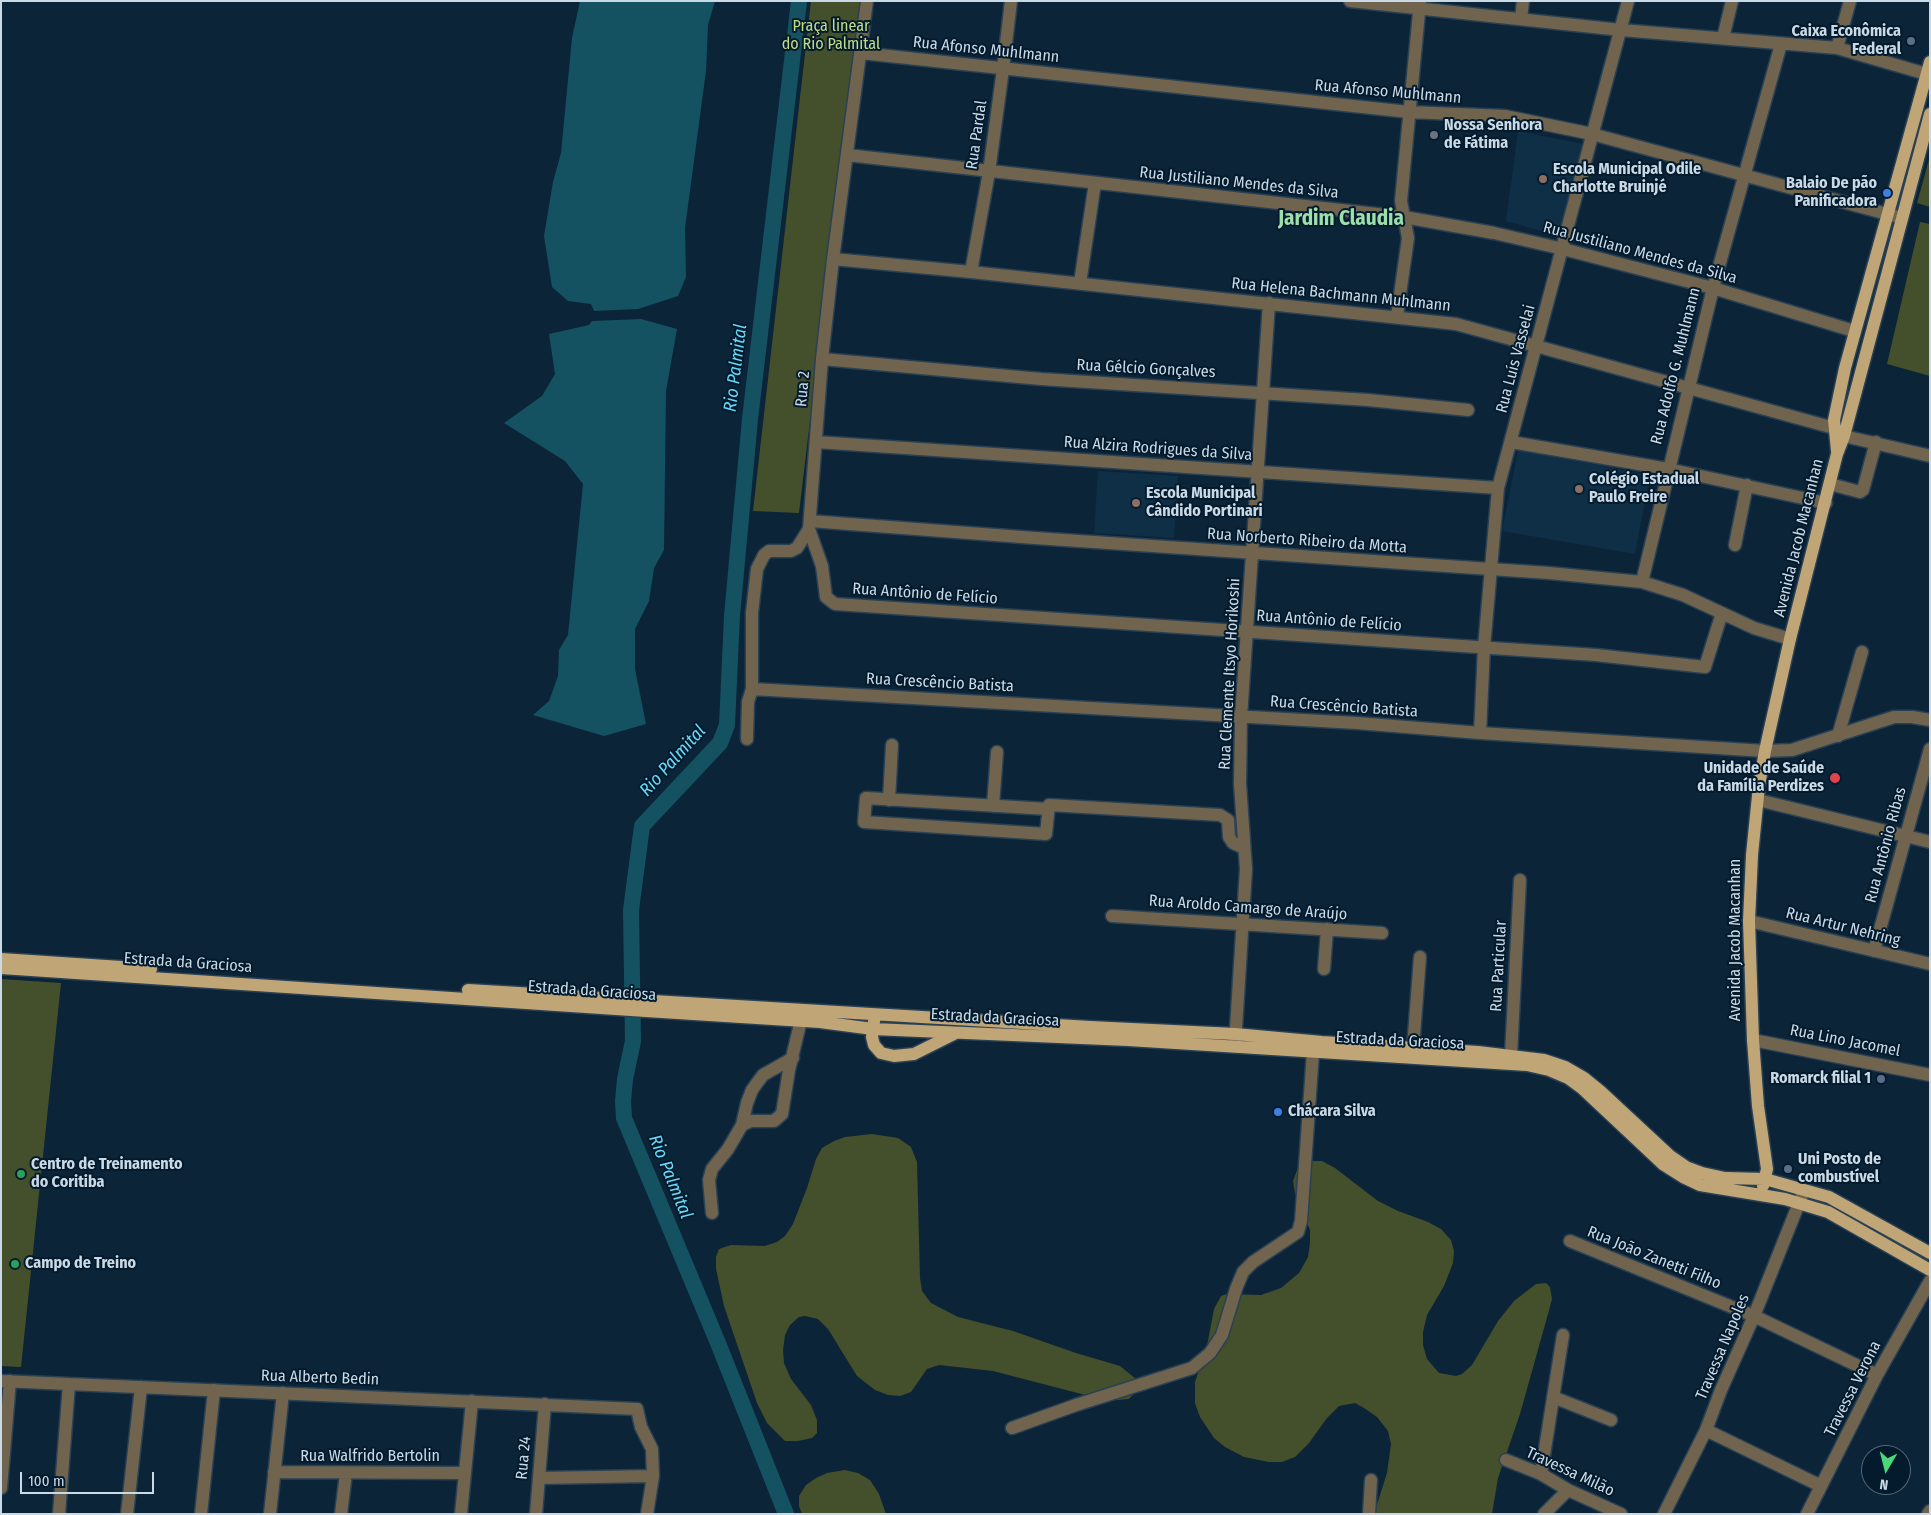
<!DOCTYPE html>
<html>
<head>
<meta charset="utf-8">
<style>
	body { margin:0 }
	#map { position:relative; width:1931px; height:1515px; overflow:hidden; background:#0c2438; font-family:"Fira Sans Condensed",sans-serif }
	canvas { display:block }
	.frame { position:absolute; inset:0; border:2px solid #cad9e6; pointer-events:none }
	.north { position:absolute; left:1861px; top:1445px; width:50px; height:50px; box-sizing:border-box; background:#031b2d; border:1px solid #536777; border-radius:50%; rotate:188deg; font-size:14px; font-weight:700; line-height:20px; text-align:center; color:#cad9e6 }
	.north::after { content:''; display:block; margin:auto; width:18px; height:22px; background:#4bd677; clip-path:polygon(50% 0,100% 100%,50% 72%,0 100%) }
	.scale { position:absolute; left:20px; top:1472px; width:134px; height:22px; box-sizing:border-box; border:2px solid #cad9e6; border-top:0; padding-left:6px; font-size:15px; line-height:18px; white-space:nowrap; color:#cad9e6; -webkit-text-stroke:4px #031b2d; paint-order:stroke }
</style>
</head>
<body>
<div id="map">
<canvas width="1931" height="1515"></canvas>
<div class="frame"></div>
<div class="north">N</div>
<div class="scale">100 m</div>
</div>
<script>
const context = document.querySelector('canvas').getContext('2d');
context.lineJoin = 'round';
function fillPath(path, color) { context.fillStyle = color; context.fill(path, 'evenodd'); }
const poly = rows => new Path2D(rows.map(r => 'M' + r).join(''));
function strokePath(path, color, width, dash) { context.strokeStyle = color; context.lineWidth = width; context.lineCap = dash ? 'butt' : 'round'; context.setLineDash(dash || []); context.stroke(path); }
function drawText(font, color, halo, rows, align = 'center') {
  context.font = font + ' "Fira Sans Condensed",sans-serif'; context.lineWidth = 4; context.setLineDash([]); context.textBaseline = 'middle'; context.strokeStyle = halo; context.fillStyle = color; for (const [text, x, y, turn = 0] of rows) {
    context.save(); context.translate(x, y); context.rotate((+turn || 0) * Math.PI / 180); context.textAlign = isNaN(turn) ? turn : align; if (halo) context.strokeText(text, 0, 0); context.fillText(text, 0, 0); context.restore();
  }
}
fillPath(poly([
	[1518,131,1583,144,1559,236,1506,221],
	[1518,450,1650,475,1635,554,1502,531],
	[1098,471,1178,476,1174,538,1094,533]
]), '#0f2f47');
fillPath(poly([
	[811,1,860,1,799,513,753,511],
	[1930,156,1930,207,1917,203],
	[1920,222,1930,224,1930,376,1887,364],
	[1,979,61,983,21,1367,1,1366],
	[872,1134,898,1138,911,1147,917,1162,920,1278,922,1291,931,1303,958,1317,1013,1331,1076,1353,1120,1366,1136,1379,1138,1389,1129,1399,1117,1400,1089,1396,993,1371,939,1365,927,1369,911,1392,900,1396,888,1395,875,1390,857,1376,828,1329,818,1319,805,1316,799,1317,790,1325,785,1335,783,1350,784,1363,791,1379,811,1405,817,1420,817,1433,812,1438,798,1441,785,1441,767,1423,757,1403,724,1306,716,1269,716,1257,719,1249,731,1245,765,1246,777,1242,785,1236,793,1224,807,1188,816,1159,822,1148,834,1141,845,1137],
	[1311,1161,1322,1161,1335,1168,1378,1201,1398,1211,1428,1222,1441,1229,1451,1240,1454,1251,1453,1263,1444,1286,1427,1315,1423,1332,1423,1345,1427,1359,1439,1373,1456,1376,1462,1374,1472,1365,1498,1321,1514,1301,1536,1284,1546,1283,1550,1287,1552,1299,1548,1314,1520,1414,1498,1478,1492,1514,1374,1514,1387,1473,1391,1444,1388,1431,1377,1417,1364,1408,1355,1403,1339,1406,1327,1418,1309,1443,1295,1457,1282,1462,1269,1462,1244,1457,1225,1447,1214,1438,1200,1417,1195,1403,1195,1382,1207,1346,1214,1309,1221,1296,1227,1294,1261,1295,1281,1288,1299,1273,1308,1257,1310,1243,1310,1230,1295,1193,1293,1181,1299,1165],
	[845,1470,858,1473,870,1480,879,1494,886,1514,802,1514,799,1506,799,1496,806,1485,816,1478,827,1473]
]), '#444f2b');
fillPath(poly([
	[580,1,715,1,708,25,706,71,685,228,686,277,678,296,638,309,594,311,591,304,568,301,552,287,544,236,553,182,561,153,572,38],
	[641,319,677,329,666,391,664,550,654,568,649,601,635,629,635,669,646,724,604,736,533,715,549,701,558,676,559,650,568,635,583,484,565,461,504,423,542,396,555,374,549,334,589,325,592,321]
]), '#145262');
strokePath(poly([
	[786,1514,718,1343,624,1118,623,1101,625,1079,633,1041,631,910,642,826,720,743,727,725,732,616,750,419,799,1]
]), '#145262', 16);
const minor = poly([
	[867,1,833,259,822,359,809,529,822,566,826,597,831,601,835,604,1596,655,1705,667,1722,613],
	[1350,1,1621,30,1837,48,1930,75],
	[1521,19,1523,1],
	[1723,38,1732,1],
	[1837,48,1850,1],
	[861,53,1409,112,1505,116,1592,134,1902,218],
	[847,155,1404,217,1494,233,1563,249,1713,288,1854,331],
	[833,259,971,272,1456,324,1834,428],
	[971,272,989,172,1003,69,1011,1],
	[1080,283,1095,183],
	[1397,316,1408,238,1401,201,1420,2],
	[822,359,1041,379,1368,400,1468,410],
	[1844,436,1930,456],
	[816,442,1498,488],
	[1511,442,1668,469,1826,503],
	[1830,484,1860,492,1863,490,1876,442],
	[810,521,1035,538,1549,573,1642,582,1683,595,1754,628,1790,639],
	[1735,545,1747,485],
	[1642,582,1713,288,1781,44],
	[752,689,1357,723,1480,733,1765,751,1792,750,1894,717,1912,717,1930,720],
	[1480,733,1484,648,1498,488,1628,1],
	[1838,736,1862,652],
	[747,739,748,702,752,689,752,613,757,569,764,555,769,551,791,551,797,548,809,529],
	[889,800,892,745],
	[1758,800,1930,842],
	[993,806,997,752],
	[1048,809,866,798,864,822,1046,834,1049,805,1220,815,1228,820,1229,837,1233,843,1244,848],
	[1112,916,1382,933],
	[1749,921,1930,964],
	[1874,951,1930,749],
	[1324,969,1327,929],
	[1753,1040,1930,1075],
	[1235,1044,1246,869,1240,784,1241,717,1269,303],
	[1413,1048,1420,957],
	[1511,1055,1520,880],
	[742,1125,747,1103,752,1090,757,1083,763,1075,793,1058],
	[712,1213,709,1180,712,1169,728,1149,742,1125,751,1121,774,1121,782,1114,789,1070,801,1020],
	[1570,1241,1754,1316,1877,1375],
	[1,1381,637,1409,641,1427,652,1449,653,1476,647,1514],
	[1553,1397,1611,1420],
	[1012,1428,1076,1405,1192,1368,1210,1353,1222,1335,1236,1289,1243,1272,1253,1262,1298,1232,1301,1221,1313,1052],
	[1706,1430,1821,1486],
	[1506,1460,1541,1474,1568,1490,1621,1514],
	[274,1472,465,1473],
	[1541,1474,1563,1335],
	[539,1478,653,1476],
	[1,1488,10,1381],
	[59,1514,69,1384],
	[127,1514,141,1387],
	[201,1514,214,1390],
	[270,1514,283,1393],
	[341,1514,346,1473],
	[461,1514,472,1401],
	[536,1514,545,1404],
	[1369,1514,1371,1480],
	[1544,1514,1568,1490],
	[1664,1514,1706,1430,1721,1390,1754,1316,1803,1193],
	[1807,1514,1877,1375,1930,1281],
	[1928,1514,1930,1511]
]);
const major = poly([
	[1837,451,1834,420,1845,368,1930,62],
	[1,959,151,969],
	[1,968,646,1011,820,1022,873,1029,1128,1040,1527,1065,1549,1070,1568,1078,1583,1089,1664,1165,1683,1177,1700,1185,1785,1199,1828,1212,1930,1270],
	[468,990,1090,1027,1235,1034,1322,1042,1478,1052,1544,1060,1565,1067,1584,1078,1600,1091,1670,1156,1686,1167,1702,1173,1725,1178,1765,1179,1829,1197,1930,1253],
	[874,1021,872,1037,874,1045,881,1053,894,1056,914,1054,956,1033],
	[1763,1186,1767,1169,1758,1106,1753,1040,1749,921,1752,855,1759,786,1765,751,1790,639,1837,454,1844,436,1930,114]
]);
strokePath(minor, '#2a4154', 15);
strokePath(major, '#2a4154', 15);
strokePath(minor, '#70644e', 12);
strokePath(major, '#c0a577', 12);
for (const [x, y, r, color] of [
	[1911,41,5,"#5c6f8a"],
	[1434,135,5,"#6b7280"],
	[1543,179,5,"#8d6e63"],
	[1887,193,5,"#3f7fe0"],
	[1579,489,5,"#8d6e63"],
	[1136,503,5,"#8d6e63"],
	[1835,778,6,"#e0444e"],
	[1881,1079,5,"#5c6f8a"],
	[1278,1112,5,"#3f7fe0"],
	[1788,1169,5,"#5c6f8a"],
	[21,1174,5,"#2e9e5b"],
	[15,1264,5,"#2e9e5b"]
]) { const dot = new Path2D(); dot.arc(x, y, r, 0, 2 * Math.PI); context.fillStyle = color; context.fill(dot); strokePath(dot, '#031b2d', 2); }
drawText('16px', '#c0db88', '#031b2d', [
	["Praça linear",831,27],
	["do Rio Palmital",831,45]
]);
drawText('bold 16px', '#cad9e6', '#031b2d', [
	["Caixa Econômica",1901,32,"right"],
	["Federal",1901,50,"right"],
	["Nossa Senhora",1444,126],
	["de Fátima",1444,144],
	["Escola Municipal Odile",1553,170],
	["Charlotte Bruinjé",1553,188],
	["Balaio De pão",1877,184,"right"],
	["Panificadora",1877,202,"right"],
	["Colégio Estadual",1589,480],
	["Paulo Freire",1589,498],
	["Escola Municipal",1146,494],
	["Cândido Portinari",1146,512],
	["Unidade de Saúde",1824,769,"right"],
	["da Família Perdizes",1824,787,"right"],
	["Romarck filial 1",1871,1079,"right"],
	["Chácara Silva",1288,1112],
	["Uni Posto de",1798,1160],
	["combustível",1798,1178],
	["Centro de Treinamento",31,1165],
	["do Coritiba",31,1183],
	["Campo de Treino",25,1264]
], 'left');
drawText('16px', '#cad9e6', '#031b2d', [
	["Rua Afonso Muhlmann",986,50,6],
	["Rua Afonso Muhlmann",1388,92,5],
	["Rua Pardal",977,135,-82],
	["Rua Justiliano Mendes da Silva",1239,183,6],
	["Rua Justiliano Mendes da Silva",1640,253,15],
	["Rua Helena Bachmann Muhlmann",1341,295,6],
	["Rua Luís Vasselai",1516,359,-75],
	["Rua Adolfo G. Muhlmann",1676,366,-76],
	["Rua Gélcio Gonçalves",1146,369,3],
	["Rua 2",803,389,-85],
	["Rua Alzira Rodrigues da Silva",1158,449,4],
	["Avenida Jacob Macanhan",1799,538,-76],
	["Rua Norberto Ribeiro da Motta",1307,541,4],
	["Rua Antônio de Felício",925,594,4],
	["Rua Antônio de Felício",1329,621,4],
	["Rua Clemente Itsyo Horikoshi",1230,674,-87],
	["Rua Crescêncio Batista",940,683,3],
	["Rua Crescêncio Batista",1344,707,4],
	["Rua Antônio Ribas",1886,845,-75],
	["Rua Aroldo Camargo de Araújo",1248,908,4],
	["Rua Artur Nehring",1843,927,14],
	["Avenida Jacob Macanhan",1736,940,-90],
	["Estrada da Graciosa",188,963,4],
	["Rua Particular",1499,966,-87],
	["Estrada da Graciosa",592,991,4],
	["Estrada da Graciosa",995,1018,3],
	["Estrada da Graciosa",1400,1041,3],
	["Rua Lino Jacomel",1845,1041,11],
	["Rua João Zanetti Filho",1654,1258,22],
	["Travessa Napoles",1723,1347,-67],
	["Rua Alberto Bedin",320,1378,2],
	["Travessa Verona",1853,1389,-63],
	["Rua Walfrido Bertolin",370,1457],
	["Rua 24",524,1458,-85],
	["Travessa Milão",1570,1472,25]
]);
drawText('italic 18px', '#68d9f9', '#031b2d', [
	["Rio Palmital",736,368,-83],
	["Rio Palmital",673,761,-48],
	["Rio Palmital",670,1177,68]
]);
drawText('bold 21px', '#9cdfaa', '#031b2d', [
	["Jardim Claudia",1341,219]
]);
</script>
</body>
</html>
